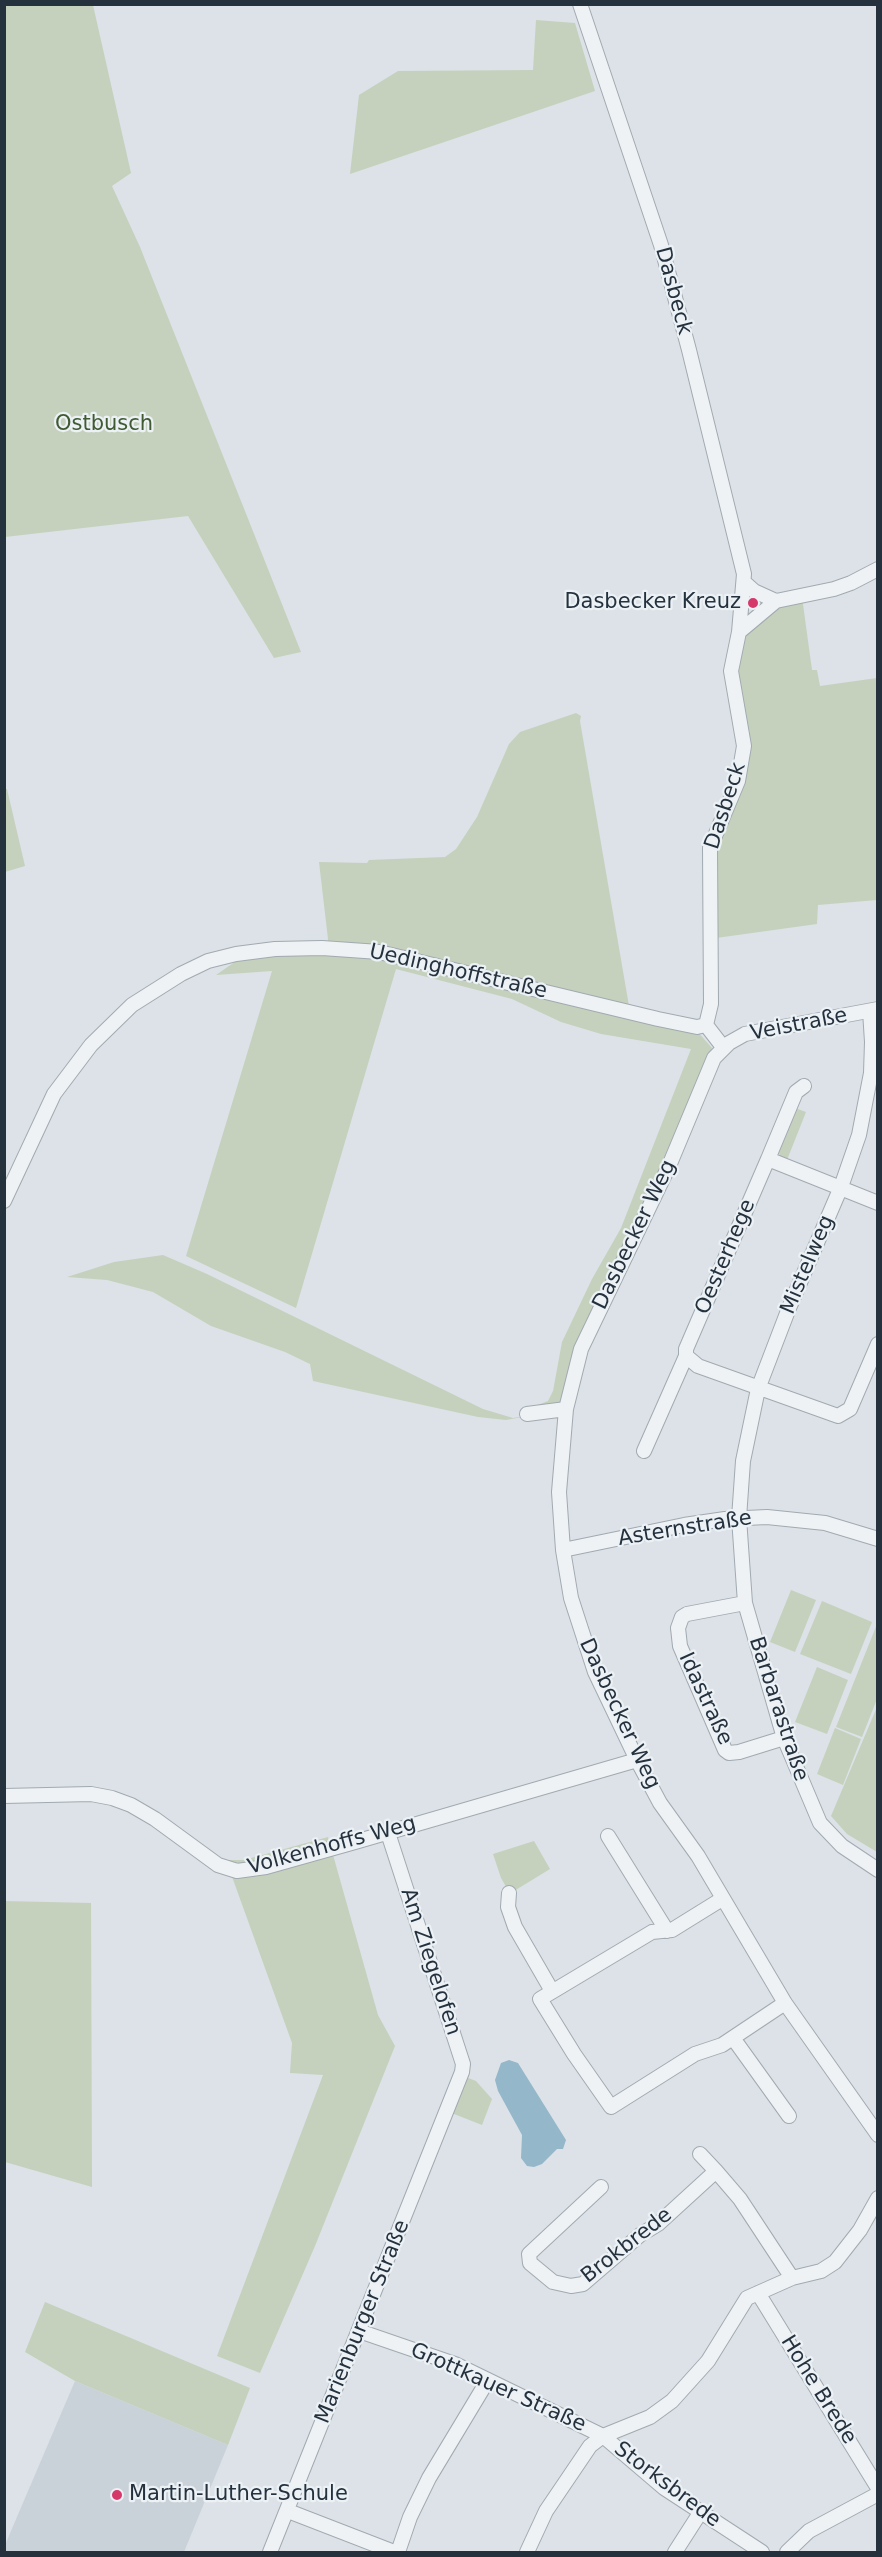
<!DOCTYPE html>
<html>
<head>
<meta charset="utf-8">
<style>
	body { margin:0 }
	#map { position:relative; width:882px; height:2557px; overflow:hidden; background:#dce2e7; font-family:"DejaVu Sans",sans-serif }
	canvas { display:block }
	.frame { position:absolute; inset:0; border:6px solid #25323e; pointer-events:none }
</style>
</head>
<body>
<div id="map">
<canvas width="882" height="2557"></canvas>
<div class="frame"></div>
</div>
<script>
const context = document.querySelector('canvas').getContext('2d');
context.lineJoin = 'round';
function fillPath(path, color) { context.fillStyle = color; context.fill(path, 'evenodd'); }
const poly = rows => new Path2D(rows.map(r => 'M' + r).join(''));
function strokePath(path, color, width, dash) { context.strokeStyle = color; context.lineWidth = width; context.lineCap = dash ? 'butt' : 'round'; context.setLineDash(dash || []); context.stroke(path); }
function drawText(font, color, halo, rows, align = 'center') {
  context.font = font + ' "DejaVu Sans",sans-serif'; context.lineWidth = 4.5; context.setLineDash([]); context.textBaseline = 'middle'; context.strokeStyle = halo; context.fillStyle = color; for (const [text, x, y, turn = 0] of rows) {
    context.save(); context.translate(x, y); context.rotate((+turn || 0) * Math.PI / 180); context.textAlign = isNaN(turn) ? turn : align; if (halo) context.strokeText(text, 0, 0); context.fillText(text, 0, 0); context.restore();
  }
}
fillPath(poly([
	[75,2381,228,2445,184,2552,5,2552,5,2545]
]), '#cad2d9');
fillPath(poly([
	[4,5,93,5,131,173,112,186,140,247,301,652,274,658,188,516,5,537],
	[536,20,575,23,595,91,350,174,359,95,398,71,533,70],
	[802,597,812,670,817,670,820,686,877,678,877,900,818,905,817,924,716,938,715,839,741,784,736,661,740,645,749,630,774,607],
	[576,713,581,716,580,721,629,1006,689,1022,712,1048,563,1402,553,1408,533,1410,535,1406,548,1401,553,1391,562,1342,592,1279,621,1228,691,1049,601,1034,561,1022,512,999,396,969,296,1308,186,1256,272,971,216,975,239,959,326,951,328,939,319,862,367,863,369,860,445,857,456,849,477,817,509,744,520,732],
	[5,789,7,789,25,866,5,872],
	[795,1108,806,1112,787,1160,780,1157,778,1148],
	[163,1255,207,1274,483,1409,513,1418,550,1412,506,1420,478,1417,313,1381,310,1364,285,1352,211,1326,153,1292,107,1280,67,1277,114,1262],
	[791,1590,816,1600,795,1652,770,1642],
	[822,1601,872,1622,851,1674,800,1654],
	[877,1624,877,1699,862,1737,836,1727],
	[817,1667,848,1680,827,1734,795,1722],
	[877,1707,877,1852,847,1834,831,1816],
	[835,1728,861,1739,843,1785,817,1774],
	[328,1837,378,2015,395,2046,315,2246,260,2373,217,2356,323,2075,290,2073,292,2043,226,1860,244,1860],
	[534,1841,550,1869,514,1891,508,1890,501,1878,493,1854],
	[4,1901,91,1903,92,2187,5,2162],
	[463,2076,476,2081,492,2099,482,2125,449,2112],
	[45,2302,250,2388,228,2445,75,2381,25,2352]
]), '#c5d1bd');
fillPath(poly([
	[509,2060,518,2063,566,2140,563,2149,557,2149,542,2164,534,2167,527,2166,521,2158,522,2135,498,2091,495,2080,501,2063]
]), '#95b7ca');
const minor = poly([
	[580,4,661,245,689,350,744,574,739,632,731,671,744,746,738,781,710,848,711,1004,706,1025],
	[745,583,754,591,776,601,834,589,851,583,878,569],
	[739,632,776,601],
	[878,1009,745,1034,729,1043,714,1058,669,1166,581,1349,566,1409,559,1492,563,1550,571,1598,595,1672,637,1760,660,1803,698,1856,785,2003,878,2135],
	[870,1011,872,1042,871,1073,859,1135,841,1187,789,1308,758,1389,743,1461,739,1518,745,1603,784,1738,820,1823,842,1846,878,1870],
	[706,1025,723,1047],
	[768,1159,796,1092,804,1086],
	[4,1201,54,1094,91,1045,132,1005,181,974,208,961,236,954,275,949,322,948,379,952,658,1019,697,1027,706,1025],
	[878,1203,768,1159,686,1349,686,1356,698,1366,838,1416,850,1409,878,1344],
	[527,1414,566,1409],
	[644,1451,686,1356],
	[563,1550,684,1525,725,1519,767,1517,825,1523,878,1539],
	[745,1603,687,1614,682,1617,678,1628,680,1646,725,1750,729,1753,739,1752,784,1738],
	[4,1796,91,1794,112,1798,131,1805,155,1819,218,1865,237,1871,266,1867,355,1842,637,1760],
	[608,1836,667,1931],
	[509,1893,508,1907,515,1927,552,1991],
	[722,1899,672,1930,652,1932,540,1999,574,2054,611,2107,695,2054,722,2045,785,2003],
	[733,2038,789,2116],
	[700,2154,716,2171],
	[601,2187,529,2254,530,2263,553,2282,571,2286,583,2284,640,2235,658,2224,716,2171,740,2199,792,2278],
	[758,2293,878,2488],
	[359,2331,455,2364,603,2436,664,2488,762,2552],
	[288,2511,394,2552],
	[270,2552,462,2072,463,2064,388,1833],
	[398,2552,410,2517,429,2478,488,2380],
	[527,2552,546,2511,590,2446,603,2436,650,2417,672,2401,708,2361,747,2298,792,2278,821,2271,835,2262,860,2230,878,2198],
	[675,2552,700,2513],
	[787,2552,809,2531,878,2494]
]);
strokePath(minor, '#a1aab1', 16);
strokePath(minor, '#eff2f5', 14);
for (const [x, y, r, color] of [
	[753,603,6,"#d43969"],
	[117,2495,6,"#d43969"]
]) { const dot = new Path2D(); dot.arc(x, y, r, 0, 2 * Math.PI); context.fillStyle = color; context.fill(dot); strokePath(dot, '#ebf1f5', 2); }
drawText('21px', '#25323e', '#ebf1f5', [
	["Dasbeck",673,291,75],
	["Dasbeck",726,806,-72],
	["Uedinghoffstraße",458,972,13],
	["Veistraße",799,1025,-11],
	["Dasbecker Weg",635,1235,-64],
	["Oesterhege",726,1257,-67],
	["Mistelweg",808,1265,-67],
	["Asternstraße",685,1529,-9],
	["Idastraße",705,1699,65],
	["Barbarastraße",778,1709,72],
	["Dasbecker Weg",619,1714,65],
	["Volkenhoffs Weg",332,1846,-15],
	["Am Ziegelofen",430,1962,72],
	["Brokbrede",627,2246,-38],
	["Marienburger Straße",363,2322,-68],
	["Grottkauer Straße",498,2388,24],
	["Hohe Brede",818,2390,58],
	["Storksbrede",667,2485,37]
]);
drawText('21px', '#405a32', '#ebf1f5', [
	["Ostbusch",104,425]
]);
drawText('21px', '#25323e', '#ebf1f5', [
	["Dasbecker Kreuz",741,603],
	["Martin-Luther-Schule",129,2495,"left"]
], 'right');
</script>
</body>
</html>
